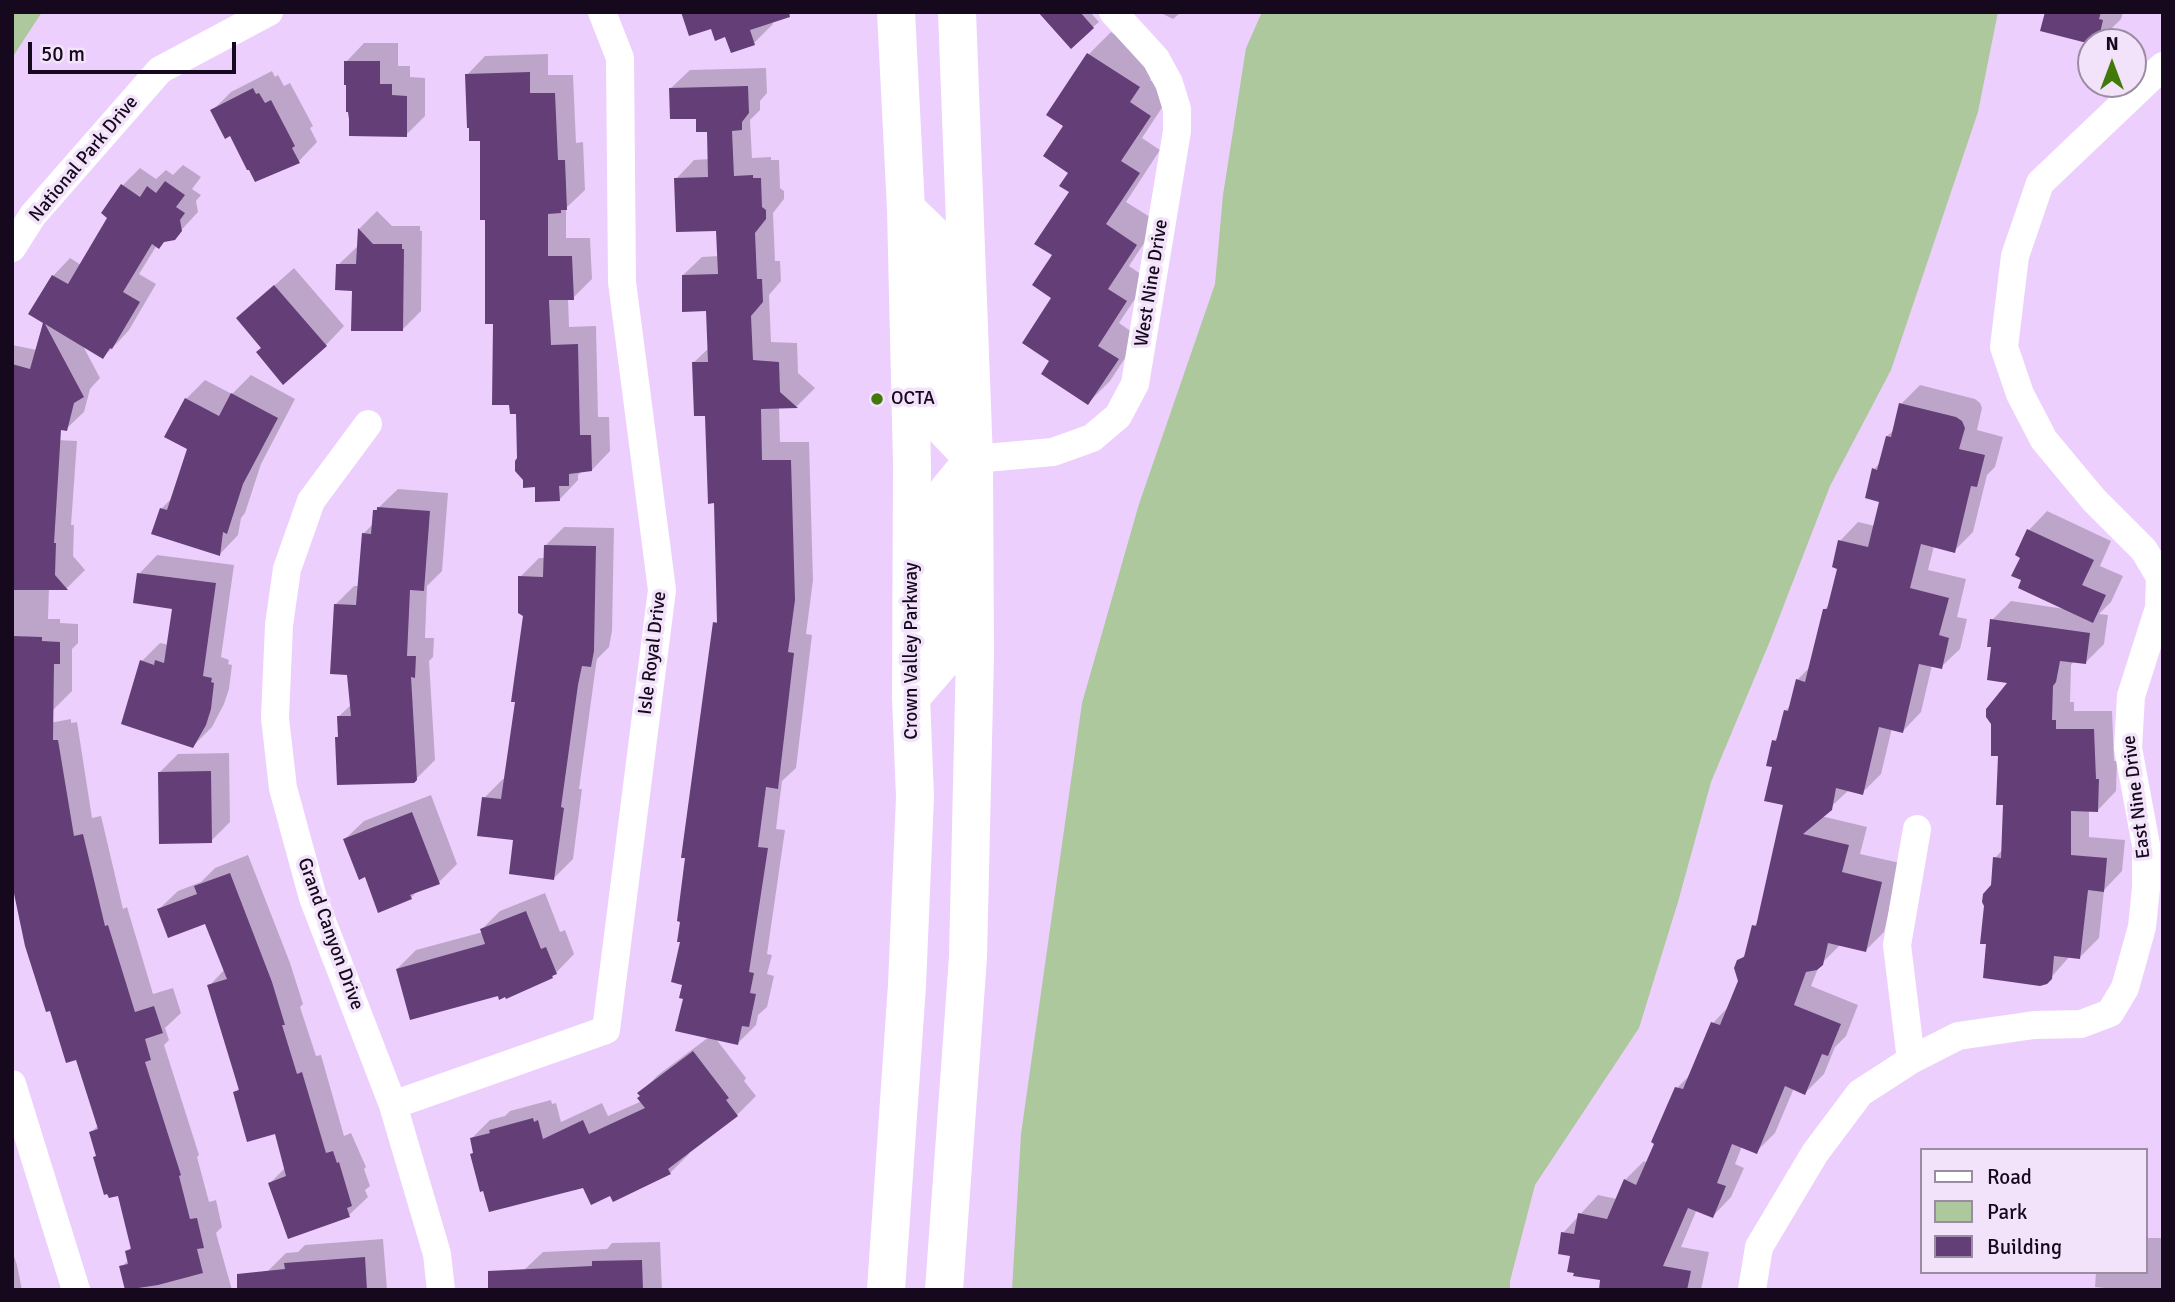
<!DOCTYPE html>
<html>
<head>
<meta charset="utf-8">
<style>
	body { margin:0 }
	#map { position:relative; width:2175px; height:1302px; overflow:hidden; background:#edcffd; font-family:Signika,sans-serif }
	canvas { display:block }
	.frame { position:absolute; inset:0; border:14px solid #17091d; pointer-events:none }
	.legend { position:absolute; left:1920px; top:1148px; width:228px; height:126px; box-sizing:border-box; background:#f2e3fa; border:2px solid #9a8ca2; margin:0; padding:9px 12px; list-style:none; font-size:21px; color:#17091d }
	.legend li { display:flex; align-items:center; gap:14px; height:35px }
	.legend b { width:35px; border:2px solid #9a8ca2 }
	.north { position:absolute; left:2077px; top:28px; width:70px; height:70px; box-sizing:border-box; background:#f2e3fa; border:2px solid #9a8ca2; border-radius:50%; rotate:0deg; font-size:19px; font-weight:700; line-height:28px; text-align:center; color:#17091d }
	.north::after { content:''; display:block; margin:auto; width:24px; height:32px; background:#42790b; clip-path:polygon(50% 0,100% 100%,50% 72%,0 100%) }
	.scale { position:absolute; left:28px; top:42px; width:208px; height:32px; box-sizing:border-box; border:4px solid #17091d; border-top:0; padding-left:9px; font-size:21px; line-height:24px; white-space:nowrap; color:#17091d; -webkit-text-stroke:5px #f2e3fa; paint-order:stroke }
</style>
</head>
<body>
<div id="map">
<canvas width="2175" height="1302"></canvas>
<div class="frame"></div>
<ul class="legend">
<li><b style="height:9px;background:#fff"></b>Road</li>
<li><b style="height:19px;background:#acc89c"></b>Park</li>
<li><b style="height:19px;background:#643e77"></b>Building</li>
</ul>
<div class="north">N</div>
<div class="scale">50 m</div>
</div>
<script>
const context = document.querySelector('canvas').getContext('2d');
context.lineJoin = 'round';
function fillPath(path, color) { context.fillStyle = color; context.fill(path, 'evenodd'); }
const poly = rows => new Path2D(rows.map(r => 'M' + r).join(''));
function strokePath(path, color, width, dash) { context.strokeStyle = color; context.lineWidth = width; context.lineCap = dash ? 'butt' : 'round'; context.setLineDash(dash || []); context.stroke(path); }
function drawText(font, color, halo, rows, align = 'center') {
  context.font = font + ' Signika,sans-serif'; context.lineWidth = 7; context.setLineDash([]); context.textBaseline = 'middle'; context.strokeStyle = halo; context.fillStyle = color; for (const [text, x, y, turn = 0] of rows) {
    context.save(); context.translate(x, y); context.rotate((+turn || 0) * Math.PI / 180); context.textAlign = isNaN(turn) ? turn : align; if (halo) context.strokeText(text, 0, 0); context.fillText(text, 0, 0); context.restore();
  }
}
fillPath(poly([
	[12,12,42,12,12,58],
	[1262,12,1998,12,1978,112,1891,370,1830,486,1770,641,1711,782,1678,902,1639,1028,1535,1185,1510,1281,1510,1290,1012,1290,1021,1134,1082,703,1139,504,1215,284,1223,195,1246,48]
]), '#acc89c');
fillPath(poly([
	[1040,12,1090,12,1099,22,1093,27],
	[1159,12,1181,12,1173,19],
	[2046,12,2123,12,2121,19,2098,42,2091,42,2042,30],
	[769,14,773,24,754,43,726,35,712,27],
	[1111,32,1160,65,1150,80,1171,94,1142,138,1160,150,1126,202,1158,222,1129,266,1148,279,1119,323,1139,337,1110,381,1088,403,1052,361,1054,255,1071,191,1065,126,1048,114,1089,54],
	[364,43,398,43,398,66,410,66,410,77,425,78,425,116,406,135,346,62],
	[548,54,548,75,573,75,576,143,583,142,585,190,566,208,566,238,590,238,592,279,573,298,568,298,569,327,596,326,598,417,609,417,610,451,592,470,582,471,578,475,578,480,560,499,537,486,519,459,517,412,511,403,494,322,488,269,481,139,467,75,485,56],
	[766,68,767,93,760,101,760,110,750,120,752,158,771,157,771,160,779,160,780,188,784,191,784,199,773,213,775,261,780,261,781,281,769,295,771,342,797,343,798,373,815,388,797,406,779,407,780,442,809,442,813,580,806,634,812,635,796,768,782,781,776,829,785,830,767,954,772,955,767,974,774,976,767,1007,758,1015,756,1025,738,1043,716,1039,746,1078,744,1081,756,1096,737,1115,688,1152,689,1154,670,1173,611,1193,475,1151,472,1138,490,1120,505,1116,510,1111,551,1100,552,1104,556,1103,561,1122,602,1103,608,1116,642,1101,640,1093,658,1075,709,1037,685,997,682,941,715,623,719,619,716,502,707,414,693,363,709,348,708,309,683,275,702,257,719,256,717,229,676,179,694,160,710,159,709,130,671,88,690,70],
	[272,71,275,77,278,75,284,86,290,83,313,126,310,128,317,142,299,161,231,133,212,111,231,92],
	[183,165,201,177,192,189,201,195,196,201,198,212,174,238,157,245,139,274,156,284,129,330,120,340,103,357,82,344,100,378,90,389,84,412,66,429,12,419,12,345,37,350,53,276,70,258,81,265,110,218,103,213,123,185,140,168,156,179,166,170,173,175],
	[377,211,392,226,420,226,420,231,422,231,421,311,402,330,354,289,338,265,358,246,359,229],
	[294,268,344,326,326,345,263,347,238,318],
	[251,375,295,399,261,464,245,513,241,518,238,535,220,554,161,509,173,497,189,448,186,399,205,380,232,394],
	[1920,385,1975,399,1980,403,1982,408,1977,430,2003,437,1995,467,1987,475,1973,532,1954,551,1934,546,1928,570,1966,579,1957,617,1967,619,1960,649,1941,667,1932,665,1921,712,1903,731,1892,728,1881,774,1862,793,1849,790,1821,816,1867,827,1860,854,1900,863,1884,932,1866,950,1841,944,1819,966,1811,986,1858,1005,1846,1036,1835,1047,1824,1074,1805,1093,1794,1088,1775,1133,1756,1152,1742,1146,1735,1164,1744,1168,1731,1197,1713,1216,1697,1209,1681,1247,1709,1252,1701,1290,1600,1290,1602,1279,1572,1254,1563,1233,1598,1195,1617,1199,1625,1180,1644,1161,1647,1163,1677,1088,1692,1073,1713,1023,1730,1005,1740,981,1739,961,1747,953,1754,926,1759,921,1785,804,1774,766,1774,741,1780,735,1785,711,1792,704,1797,680,1811,666,1825,609,1830,604,1839,568,1840,541,1858,522,1875,526,1881,501,1874,469,1881,462,1887,436,1895,429,1901,404],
	[12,438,77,441,71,525,74,525,73,556,85,570,67,588,49,588,48,619,60,619,60,623,78,624,78,643,72,649,72,691,53,710,12,709],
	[398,489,448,493,442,571,427,586,425,638,434,638,433,657,429,661,435,760,416,779,336,738,340,735,338,717,352,704,349,673,335,605,354,586,359,586,363,534,374,523,375,511],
	[2047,511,2111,541,2100,566,2123,576,2111,602,2099,614,2108,615,2104,644,2086,662,2074,661,2071,665,2070,702,2074,702,2074,711,2112,711,2114,761,2117,761,2116,791,2098,810,2089,810,2089,837,2125,840,2122,871,2104,890,2099,938,2080,957,2070,956,2046,983,1992,885,1995,858,2003,849,2005,803,2000,754,1993,723,2010,682,1993,646,1992,620,2011,601,2065,609,2023,579,2022,557,2029,530],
	[564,527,614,528,612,631,609,647,597,659,596,665,579,789,582,789,573,859,554,878,515,839,484,798,503,779,506,779,517,701,525,616,520,577,539,558,545,558,545,546],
	[157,555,234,565,221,657,229,660,228,664,232,665,229,689,224,704,212,727,193,746,142,661,160,643,169,645,174,607,139,574],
	[71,719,71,723,77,722,92,818,101,816,123,909,127,907,153,994,173,988,181,1013,165,1028,169,1040,164,1045,199,1155,197,1157,209,1202,216,1200,222,1227,216,1233,232,1290,127,1290,121,1267,129,1260,127,1252,132,1246,119,1194,97,1155,91,1132,99,1125,77,1058,51,1009,12,730],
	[229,753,230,822,211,841,159,773,178,754],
	[431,795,457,864,439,882,418,890,411,898,366,875,345,839,364,821],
	[248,855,290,963,303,1004,300,1007,316,1056,321,1055,344,1136,351,1133,366,1167,364,1169,370,1186,365,1190,368,1197,349,1215,270,1183,286,1167,276,1132,235,1093,240,1087,209,986,225,969,206,921,159,909,178,891,201,882,215,868],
	[545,893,560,932,565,930,574,954,552,977,499,994,397,969,416,950,483,932,482,929,500,911],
	[2145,1238,2163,1238,2163,1290,2105,1290,2105,1288,2095,1287,2096,1272,2145,1272],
	[383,1239,387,1290,262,1290,267,1272,286,1253,298,1252,305,1245],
	[660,1242,662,1290,525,1290,524,1270,543,1252,607,1249,612,1243],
	[12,1250,17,1265,22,1290,12,1290]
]), '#0003');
fillPath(poly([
	[681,12,789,12,790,17,750,30,755,45,731,53,725,37,715,41,711,29,689,36],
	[1038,12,1080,12,1094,28,1071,49],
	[2045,12,2101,12,2099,19,2103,20,2098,42,2083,42,2040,31],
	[1087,53,1140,87,1130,102,1151,116,1121,161,1140,173,1106,224,1137,245,1108,289,1127,301,1098,346,1119,359,1088,405,1041,374,1049,361,1022,343,1051,298,1032,285,1052,255,1034,244,1069,192,1059,186,1068,173,1043,156,1063,126,1046,115],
	[344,61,380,61,380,84,392,84,392,95,407,96,407,137,349,136,349,119,348,112,346,112,346,85,344,85],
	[530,72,530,93,555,93,558,160,565,160,567,210,561,210,561,213,548,214,548,256,572,256,574,300,549,300,551,345,578,344,580,435,591,435,592,471,569,474,569,486,559,486,560,501,535,502,535,487,523,488,523,480,515,471,515,461,517,458,516,414,510,414,509,405,492,405,493,324,485,324,485,220,480,220,480,141,469,141,469,128,467,128,465,74],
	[748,86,749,113,742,122,742,130,732,131,734,176,753,175,753,178,761,178,762,207,766,210,766,219,755,233,757,279,762,279,763,302,751,316,753,360,779,362,780,392,798,408,761,409,762,460,791,460,795,600,788,652,794,653,778,789,766,787,758,847,768,848,749,972,754,973,750,993,756,994,749,1027,742,1026,738,1045,675,1031,683,999,679,998,682,985,671,982,680,942,677,942,680,922,677,921,685,858,681,858,713,622,717,623,714,503,708,504,705,416,694,416,692,362,708,362,706,311,682,312,682,275,718,274,716,231,676,232,674,178,708,177,707,132,696,132,696,119,670,119,669,88],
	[253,88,256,94,259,93,265,103,271,100,295,146,292,148,300,163,255,182,249,170,247,170,230,136,225,139,210,110],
	[165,181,185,195,176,207,185,213,180,220,182,231,175,240,164,242,159,249,152,244,123,292,140,302,112,349,110,348,103,359,45,324,84,397,74,403,67,431,61,430,54,543,56,543,55,575,68,590,12,590,12,364,30,369,43,323,28,314,52,275,68,284,107,218,101,213,121,184,140,197,147,186,156,193],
	[358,228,373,244,402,244,402,249,404,249,403,331,351,331,352,291,335,290,336,264,356,264],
	[274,285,327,346,283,385,256,352,261,348,236,318],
	[231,393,278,418,243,484,227,534,223,532,220,556,151,534,160,508,167,510,187,449,164,437,185,398,219,416],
	[1899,403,1956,417,1962,421,1965,428,1959,449,1985,455,1977,487,1971,486,1955,553,1921,544,1910,588,1949,598,1939,635,1949,638,1942,669,1919,664,1903,733,1879,727,1863,795,1836,788,1832,810,1803,834,1849,845,1842,872,1882,882,1866,952,1828,943,1823,965,1817,970,1806,972,1794,1005,1841,1024,1828,1056,1822,1054,1805,1095,1785,1086,1757,1154,1732,1144,1717,1183,1726,1186,1713,1218,1688,1208,1663,1266,1691,1271,1687,1290,1599,1290,1600,1280,1573,1276,1574,1273,1567,1272,1570,1256,1558,1254,1561,1232,1574,1234,1578,1213,1607,1219,1624,1179,1636,1185,1654,1144,1651,1142,1675,1087,1683,1089,1711,1022,1720,1025,1738,981,1734,968,1737,960,1744,957,1752,925,1756,926,1783,805,1764,801,1772,767,1766,766,1772,740,1776,741,1784,710,1788,711,1796,679,1805,682,1823,609,1827,609,1837,569,1832,567,1838,540,1868,547,1879,502,1865,498,1872,468,1877,470,1886,436,1891,437],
	[377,507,430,511,424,591,410,590,407,656,416,656,415,678,411,677,417,780,414,783,337,785,335,737,338,737,337,716,351,716,347,675,330,674,334,604,356,605,362,533,371,534,373,510,377,510],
	[2027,529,2094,560,2082,585,2106,595,2093,623,2018,588,2021,580,2011,576,2020,558,2015,555],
	[544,545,596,546,594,651,591,667,582,666,578,685,561,807,564,808,554,880,509,874,513,840,477,836,482,797,501,799,515,702,511,702,523,616,518,613,518,576,543,577],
	[137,573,216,583,203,676,212,678,211,682,214,683,211,709,206,725,193,748,121,724,140,660,154,665,155,660,164,663,172,609,133,603],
	[1990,619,2090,633,2086,664,2060,661,2056,682,2053,686,2052,720,2056,720,2056,729,2094,729,2096,779,2099,779,2098,812,2071,811,2071,855,2107,858,2104,892,2088,890,2080,959,2054,956,2052,979,2047,984,2040,986,1983,978,1986,944,1980,944,1984,906,1982,902,1983,894,1991,885,1993,857,2001,858,2003,805,1996,805,1998,756,1991,756,1991,724,1986,717,1986,709,2007,683,1987,680,1991,647,1987,647],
	[12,636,42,637,42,641,60,642,60,664,54,664,53,740,58,740,74,836,83,834,105,926,108,925,135,1012,154,1006,163,1033,145,1039,151,1060,145,1062,181,1175,179,1176,190,1219,197,1218,204,1248,197,1249,203,1273,158,1285,125,1290,119,1266,128,1264,125,1251,131,1249,118,1196,109,1198,107,1194,104,1195,93,1157,96,1156,89,1132,98,1129,76,1060,66,1063,50,1011,46,1012,25,946,12,884],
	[211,771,212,843,159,844,158,772],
	[412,812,440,884,410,895,412,899,378,913,365,877,359,880,343,839],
	[230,873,272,982,285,1025,282,1025,297,1074,302,1072,326,1153,333,1151,337,1163,339,1162,352,1206,347,1208,350,1217,288,1239,268,1183,286,1176,275,1134,247,1142,233,1092,239,1090,207,985,227,979,205,924,168,938,157,909,197,894,194,886],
	[526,911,541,949,546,947,557,974,552,976,553,978,506,999,505,997,499,1000,498,996,410,1020,396,969,485,944,480,929],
	[693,1051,729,1098,726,1100,738,1116,668,1169,671,1174,613,1202,610,1196,591,1205,583,1188,489,1212,483,1191,480,1192,470,1154,473,1153,470,1138,490,1133,489,1130,533,1118,534,1122,538,1120,543,1139,583,1120,589,1134,645,1108,637,1098,640,1096,637,1093],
	[365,1257,367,1290,237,1290,237,1274,285,1269,284,1263],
	[642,1260,643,1290,488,1290,488,1271,592,1266,592,1261]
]), '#643e77');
strokePath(poly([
	[12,248,33,215,160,70,269,12],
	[368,424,311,501,287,569,279,625,275,718,283,788,313,898,393,1105,437,1254,441,1290],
	[974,459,1053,452,1092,438,1118,416,1135,384,1177,131,1177,109,1169,83,1156,59,1113,12],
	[1911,1060,1897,945,1917,829],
	[12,1084,76,1290],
	[393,1105,606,1030,662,590,622,282,620,58,602,12],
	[1752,1290,1759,1247,1815,1153,1860,1093,1911,1060,1958,1036,2034,1025,2081,1024,2110,1013,2125,988,2142,927,2146,888,2146,845,2128,748,2131,696,2159,608,2160,577,2144,550,2094,500,2044,440,2020,394,2004,347,2015,256,2040,183,2163,66]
]), '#fff', 28);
strokePath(poly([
	[906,209,934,236,939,378,946,430,974,459],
	[911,697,944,659,947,492,974,459],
	[886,1290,907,985,915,797,911,697,912,464,906,209,896,12],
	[944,1290,968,957,975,655,974,459,957,12]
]), '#fff', 38);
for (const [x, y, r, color] of [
	[877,399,7,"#42790b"]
]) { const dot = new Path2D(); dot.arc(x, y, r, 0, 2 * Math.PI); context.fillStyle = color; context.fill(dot); strokePath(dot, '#f2e3fa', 2.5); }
drawText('19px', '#17091d', '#f2e3fa', [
	["National Park Drive",84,159,-50],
	["West Nine Drive",1152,283,-81],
	["Crown Valley Parkway",912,651,-90],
	["Isle Royal Drive",653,653,-83],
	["East Nine Drive",2137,797,-97],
	["Grand Canyon Drive",330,934,70]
]);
drawText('19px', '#17091d', '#f2e3fa', [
	["OCTA",891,399]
], 'left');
</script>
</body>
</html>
